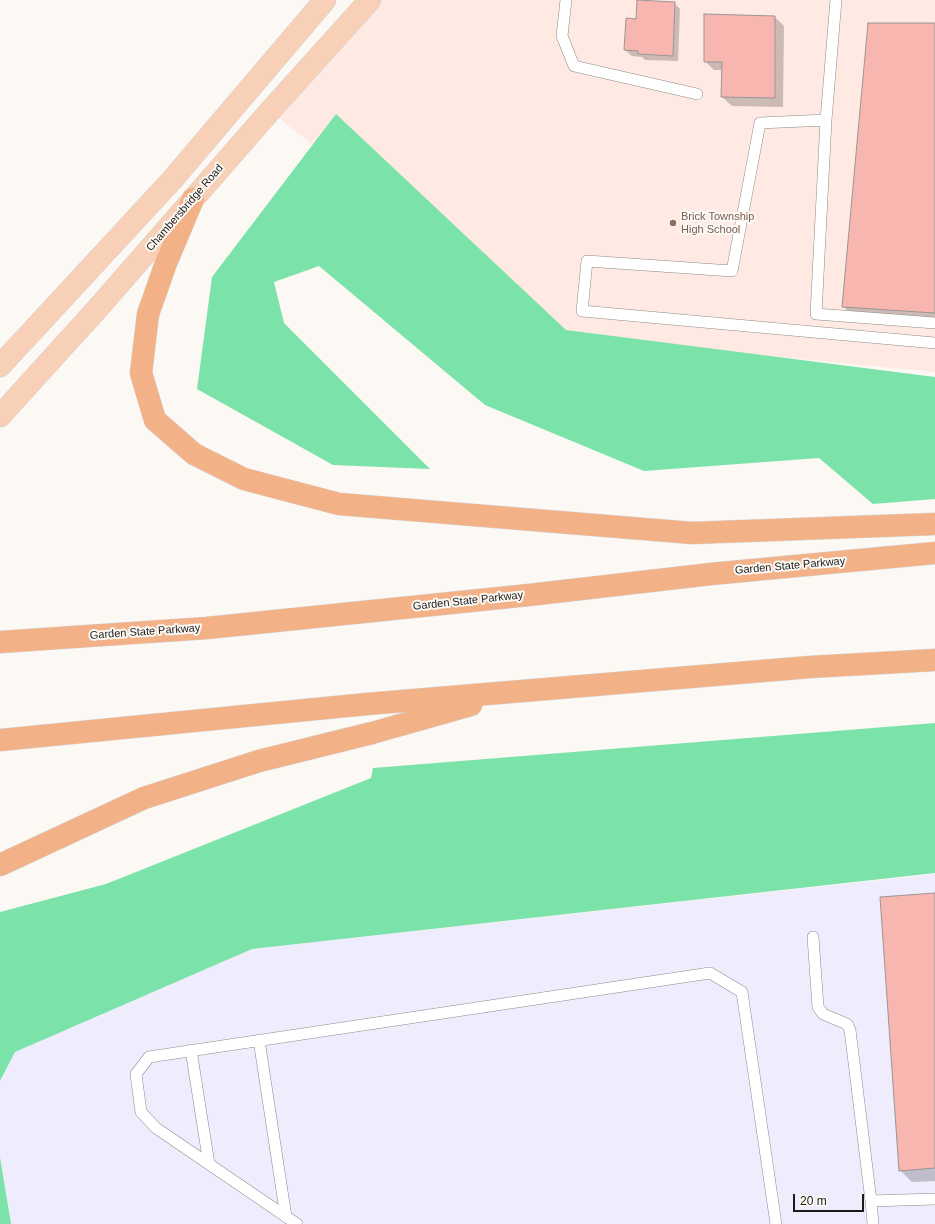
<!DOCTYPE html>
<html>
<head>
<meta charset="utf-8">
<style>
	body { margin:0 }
	#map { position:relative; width:935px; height:1224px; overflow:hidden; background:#fcf8f4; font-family:Arial,sans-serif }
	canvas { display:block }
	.scale { position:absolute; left:793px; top:1194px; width:71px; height:18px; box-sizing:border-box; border:2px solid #1c1b19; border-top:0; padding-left:5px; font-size:12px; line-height:14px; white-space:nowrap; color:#1c1b19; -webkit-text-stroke:3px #fcf8f4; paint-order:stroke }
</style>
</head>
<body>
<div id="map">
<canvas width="935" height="1224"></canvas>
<div class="scale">20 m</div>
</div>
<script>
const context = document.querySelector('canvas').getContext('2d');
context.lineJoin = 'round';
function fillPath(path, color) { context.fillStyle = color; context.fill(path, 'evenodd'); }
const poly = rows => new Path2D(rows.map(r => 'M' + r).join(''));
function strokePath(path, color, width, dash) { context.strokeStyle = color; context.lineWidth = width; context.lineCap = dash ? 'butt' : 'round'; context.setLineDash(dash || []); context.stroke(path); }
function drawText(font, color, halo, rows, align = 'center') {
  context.font = font + ' Arial,sans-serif'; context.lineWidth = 4; context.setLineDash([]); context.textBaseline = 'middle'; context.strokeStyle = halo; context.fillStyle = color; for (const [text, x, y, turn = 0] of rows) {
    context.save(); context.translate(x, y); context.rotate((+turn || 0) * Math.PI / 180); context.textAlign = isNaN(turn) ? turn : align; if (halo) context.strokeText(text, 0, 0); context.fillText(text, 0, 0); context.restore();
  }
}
fillPath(poly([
	[935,874,935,1224,11,1224,0,1157,0,1081,15,1052,252,949]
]), '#efecfe');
fillPath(poly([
	[369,0,935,0,935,372,553,335,270,111]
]), '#feeae2');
fillPath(poly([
	[336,114,566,330,935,377,935,499,873,504,819,458,644,471,485,405,319,266,274,282,284,323,430,469,333,465,197,389,212,277],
	[935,723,935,873,252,949,15,1052,0,1081,0,912,106,884,371,778,373,768],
	[0,1157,11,1224,0,1224]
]), '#7be3aa');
fillPath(poly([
	[674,3,680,9,678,61,645,60,642,57,632,56,625,50,637,20],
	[705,15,775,17,784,26,783,107,732,106,722,97,723,70,714,70,705,61],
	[935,24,935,324,855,318,843,306],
	[935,894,935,1181,912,1182,900,1170]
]), '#0003');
const building = poly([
	[637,0,675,2,673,56,638,54,638,51,624,50,626,18,636,19,637,0],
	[704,14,775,16,775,98,721,97,722,62,704,62,704,14],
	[868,23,935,23,935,313,842,307,868,23],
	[935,893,935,1168,899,1171,880,897,935,893]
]);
fillPath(building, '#f7b6af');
strokePath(building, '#9b9695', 1);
const service = poly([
	[566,0,562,36,574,66,697,94],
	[826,120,836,0],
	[935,323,816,314,826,120,760,123,732,271,587,261,582,311,935,343],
	[813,937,818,1007,823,1014,847,1024,850,1030,871,1201],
	[259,1040,286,1217],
	[191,1050,209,1164],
	[297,1224,156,1128,141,1112,136,1074,149,1057,710,973,742,992,776,1224],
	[873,1224,871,1201,935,1199]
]);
const primary = poly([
	[0,366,172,180,325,0],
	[0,416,98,308,270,111,370,0]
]);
const motorway = poly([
	[193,199,166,263,148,314,141,373,155,420,194,454,244,479,339,504,692,533,935,524],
	[0,642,207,628,529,595,711,574,935,553],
	[0,740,367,704,810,667,935,660],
	[0,865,144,798,259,761,372,733,471,705]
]);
strokePath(service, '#8f8b88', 12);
strokePath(primary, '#d6d6d6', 23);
strokePath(motorway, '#d6d6d6', 23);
strokePath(service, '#fff', 11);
strokePath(primary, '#f7d0b7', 22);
strokePath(motorway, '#f2b187', 22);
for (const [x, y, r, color] of [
	[673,223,4,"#8d6e63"]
]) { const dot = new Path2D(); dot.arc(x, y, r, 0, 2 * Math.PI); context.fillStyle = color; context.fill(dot); strokePath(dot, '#fcf8f4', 1.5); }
drawText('11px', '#1c1b19', '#fcf8f4', [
	["Chambersbridge Road",185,208,-49],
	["Garden State Parkway",790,566,-5],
	["Garden State Parkway",468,601,-6],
	["Garden State Parkway",145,632,-4]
]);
drawText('11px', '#785e54', '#fcf8f4', [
	["Brick Township",681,217],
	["High School",681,230]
], 'left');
</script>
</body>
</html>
